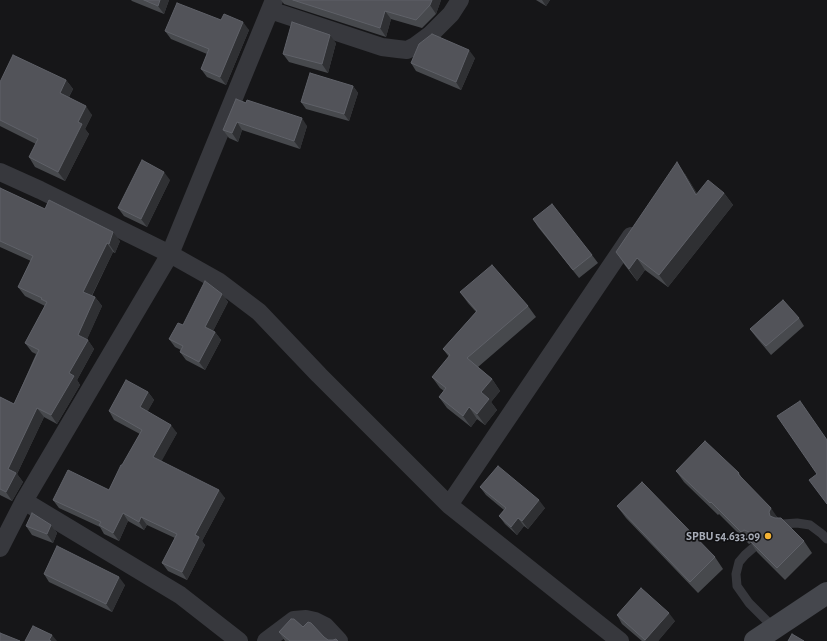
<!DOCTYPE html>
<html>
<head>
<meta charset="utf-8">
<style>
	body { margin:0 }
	canvas { display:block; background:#161618 }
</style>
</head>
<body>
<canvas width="827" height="641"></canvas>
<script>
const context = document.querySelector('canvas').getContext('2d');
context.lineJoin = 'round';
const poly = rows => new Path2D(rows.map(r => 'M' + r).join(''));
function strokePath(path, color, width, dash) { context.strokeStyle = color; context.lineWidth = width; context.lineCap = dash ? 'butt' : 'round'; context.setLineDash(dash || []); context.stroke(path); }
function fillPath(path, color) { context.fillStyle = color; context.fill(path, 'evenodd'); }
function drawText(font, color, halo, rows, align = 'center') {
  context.font = font + ' "Alegreya Sans",sans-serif'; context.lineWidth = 3.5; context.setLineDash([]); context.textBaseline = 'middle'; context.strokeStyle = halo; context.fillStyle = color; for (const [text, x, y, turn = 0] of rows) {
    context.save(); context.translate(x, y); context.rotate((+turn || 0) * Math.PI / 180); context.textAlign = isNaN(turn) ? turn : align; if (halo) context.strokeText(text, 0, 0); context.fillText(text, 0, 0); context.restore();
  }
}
strokePath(poly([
	[783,524,797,523,810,525,822,534,827,539],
	[753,548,745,555,739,562,736,574,737,586,749,603,774,628]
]), '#37383d', 9);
strokePath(poly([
	[270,10,382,47,398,49,407,50,415,46,430,35,451,14,460,0],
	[0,172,40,190,170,254,218,281,259,312,319,375,449,505,620,641],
	[24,501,180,595,239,641],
	[449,505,631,236],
	[0,548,24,501,170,254,274,0],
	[266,641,294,620,306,619,315,621,325,626,339,641]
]), '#37383d', 18);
strokePath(poly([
	[755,641,827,593]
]), '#45474d', 22);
fillPath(poly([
	[131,0,169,0,164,14,132,1],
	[281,0,441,0,436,14,422,28,391,19,386,37,284,4],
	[536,0,550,0,546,6],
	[221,20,249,30,226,85,207,77,201,69,207,54,171,39,165,31],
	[336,43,328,73,289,62,283,54],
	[475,58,461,90,416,71,411,63],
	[66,80,73,89,69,97,92,115,85,129,89,134,65,181,35,167,29,157,36,144,0,126,0,82],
	[353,86,358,93,349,121,306,109,301,102],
	[236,99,307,126,300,149,242,130,238,142,229,138,223,130],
	[685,174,697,194,724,193,733,205,668,287,645,270,637,281,624,264,616,252],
	[170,180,147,227,124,216,118,208],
	[0,188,45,209,120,241,115,253,113,252,92,296,95,297,102,306,87,339,94,349,77,380,80,385,57,424,44,417,17,474,23,482,12,501,0,495,0,397,14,404,36,354,32,352,25,343,45,306,25,296,18,287,31,261,0,247],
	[533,219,592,255,598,263,579,278,538,227],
	[460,292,528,306,536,317,478,367,492,379,500,391,491,402,497,410,485,425,477,419,471,427,447,408,439,397,444,391,440,388,432,377,449,357,443,349,476,312,468,303],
	[222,294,228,302,213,331,215,332,221,340,205,370,186,360,180,352,181,350,175,347,169,339,183,325],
	[799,318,804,326,771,355,756,337,750,329],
	[148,392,154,400,147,412,177,433,161,461,225,498,202,541,205,545,187,580,168,571,162,563,175,538,147,525,144,530,128,521,119,541,104,534,100,527,59,508,53,500,109,490,140,434,114,420,109,411],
	[676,471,739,473,743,480,778,518,804,541,812,553,785,580,757,552,751,543,749,544,719,514,718,515,684,482],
	[480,487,545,508,528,529,524,526,517,535,505,524,499,516,504,510,486,495],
	[617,506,715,557,723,569,698,593,626,518],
	[51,525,57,533,53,543,32,535,26,526],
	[44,574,125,585,112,612,49,582],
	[617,615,675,621,658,641,642,641,622,624],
	[303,627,328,640,338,641,285,641,279,632]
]), '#47494d');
fillPath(poly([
	[160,0,169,0,164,14,158,6],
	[432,0,441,0,436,14,430,5],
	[542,0,550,0,546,6],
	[385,11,391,19,386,37,380,28],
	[243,22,249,30,226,85,220,77],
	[330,35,336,43,328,73,322,64],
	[469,50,475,58,461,90,456,82],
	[66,80,73,89,66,102,60,93],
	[353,86,358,93,349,121,344,114],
	[86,106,92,115,85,129,89,134,65,181,58,172,78,122],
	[302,118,307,126,300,149,294,141],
	[237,122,242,130,238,142,232,133],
	[677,162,685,174,705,206,696,195],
	[164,172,170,180,147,227,141,219],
	[724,193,733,205,668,287,659,275],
	[113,232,120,241,115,253,109,244],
	[107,243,113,252,89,301,83,292],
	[637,258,645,270,637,281,629,269],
	[222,294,228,302,211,335,205,327],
	[95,297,102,306,85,344,78,335],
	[215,332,221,340,205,370,199,362],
	[88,340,94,349,77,380,80,385,57,424,51,415,69,373],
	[492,379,500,391,491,402,497,410,485,425,477,414,481,392],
	[148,392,154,400,145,416,140,407],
	[469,407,477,419,471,427,463,416],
	[37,408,44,417,17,474,23,482,12,501,6,492,8,469],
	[171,425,177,433,159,466,153,457],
	[219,490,225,498,202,541,205,545,187,580,182,572,195,535],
	[539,500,545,508,528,529,522,521],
	[771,508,779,520,770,516,769,512],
	[123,513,128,521,119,541,113,533],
	[141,517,147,525,144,530,139,522],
	[518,518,524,526,517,535,511,527],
	[51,525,57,533,53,543,47,534],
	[119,577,125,585,112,612,106,604],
	[669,613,675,621,658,641,646,641,645,640],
	[52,635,57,641,50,641,49,640]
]), '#2f3033');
const building = poly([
	[144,0,160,0,158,6,144,0],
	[293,0,432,0,430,5,416,20,385,11,380,28,293,0],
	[177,3,221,20,224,14,243,22,220,77,201,69,209,49,165,31,177,3],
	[292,22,330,35,322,64,283,54,292,22],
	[432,34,469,50,456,82,411,63,419,44,432,34],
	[13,55,66,80,60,93,86,106,78,122,82,124,58,172,29,157,38,139,0,120,0,82,13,55],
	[310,73,353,86,344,114,301,102,310,73],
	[236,99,246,103,247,100,302,118,294,141,237,122,232,133,223,130,236,99],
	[142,160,164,172,141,219,118,208,142,160],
	[677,162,696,195,708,180,724,193,659,275,637,258,629,269,616,252,677,162],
	[0,188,45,209,49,200,113,232,109,244,107,243,83,292,95,297,78,335,88,340,69,373,74,376,51,415,37,408,8,469,16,473,6,492,0,489,0,397,14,404,39,350,25,343,47,302,41,299,42,298,18,287,33,256,0,241,0,188],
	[552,204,592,255,573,270,533,219,552,204],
	[492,265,528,306,467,358,492,379,481,392,489,399,477,414,469,407,463,416,439,397,446,388,432,377,450,355,443,349,477,311,460,292,492,265],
	[205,281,222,294,205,327,215,332,199,362,180,352,183,346,169,339,178,323,183,325,205,281],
	[783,300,799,318,766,346,750,329,783,300],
	[126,380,148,392,140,407,171,425,153,457,219,490,195,535,199,537,182,572,162,563,177,534,141,517,139,522,123,513,113,533,99,525,101,522,53,500,68,470,109,490,121,465,122,465,142,430,109,411,126,380],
	[800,401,827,440,827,504,809,480,817,474,777,416,800,401],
	[705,441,739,473,738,474,771,508,769,512,770,516,775,518,781,518,804,541,777,568,749,540,751,535,749,532,744,530,741,532,711,502,710,503,676,471,705,441],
	[498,466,539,500,522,521,518,518,511,527,499,516,506,508,480,487,498,466],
	[642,482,715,557,690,582,617,506,642,482],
	[32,513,51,525,47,534,26,526,32,513],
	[57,546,119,577,106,604,44,574,57,546],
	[641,588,669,613,645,640,617,615,641,588],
	[291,619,294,619,303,627,308,622,311,623,324,637,328,640,333,640,336,639,338,641,290,641,279,632,291,619],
	[33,626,52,635,49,640,51,641,25,641,33,626],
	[0,633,20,641,0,641,0,633],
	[792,634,804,641,788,641,792,634]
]);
fillPath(building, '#525359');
strokePath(building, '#5f6168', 1);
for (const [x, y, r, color] of [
	[768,536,4,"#f2b134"]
]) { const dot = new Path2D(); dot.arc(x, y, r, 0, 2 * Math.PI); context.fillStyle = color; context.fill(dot); strokePath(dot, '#111113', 1.5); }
drawText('bold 12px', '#a8adb8', '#111113', [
	["SPBU 54.633.09",760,536]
], 'right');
</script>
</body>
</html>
